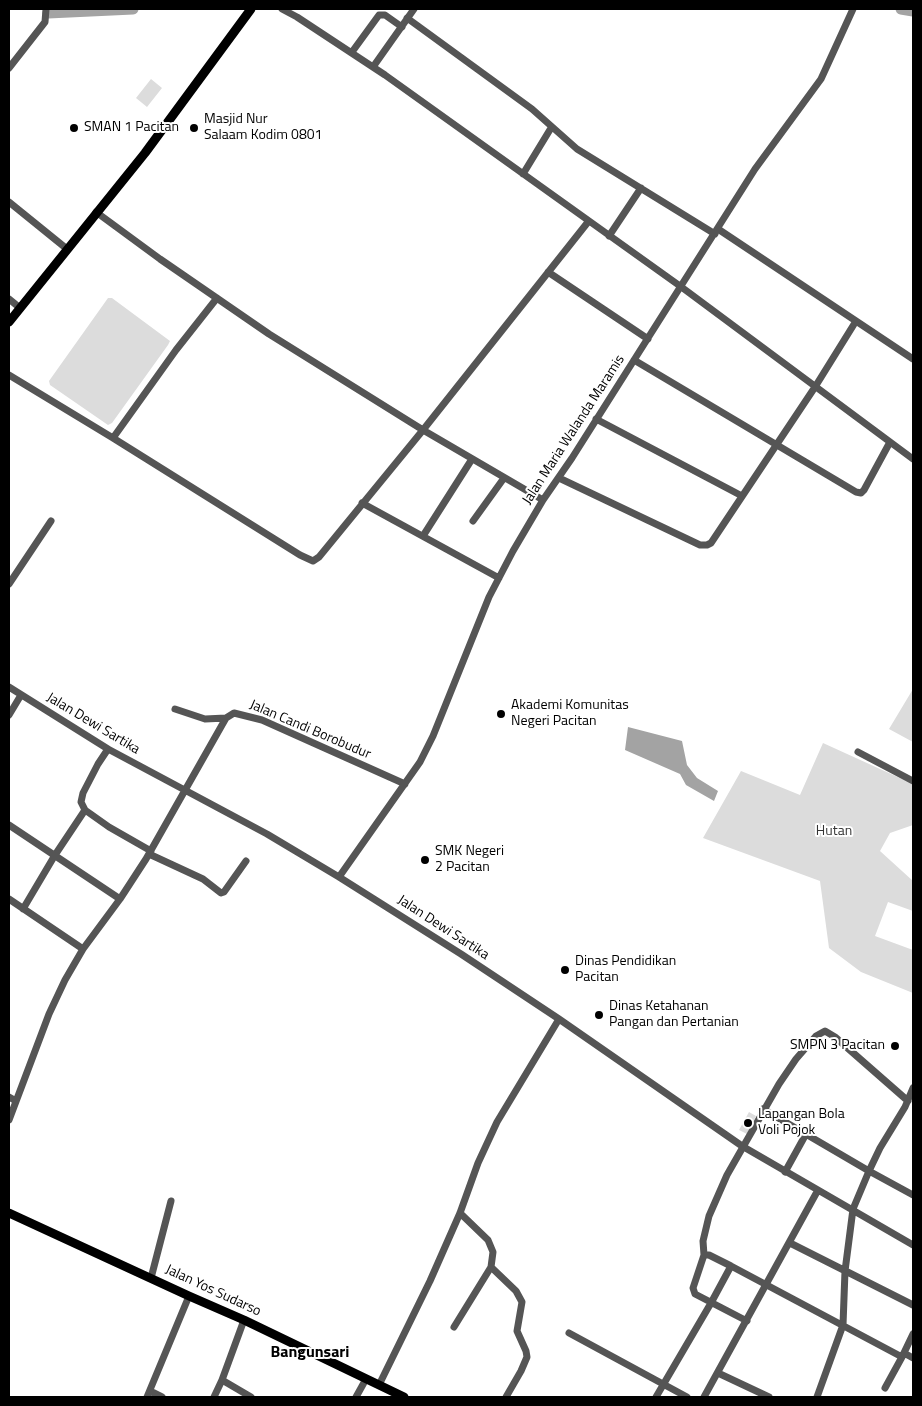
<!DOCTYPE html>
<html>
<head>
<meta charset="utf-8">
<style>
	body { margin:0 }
	#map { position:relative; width:922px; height:1406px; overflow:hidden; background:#fff; font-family:"Titillium Web",sans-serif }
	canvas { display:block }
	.frame { position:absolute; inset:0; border:10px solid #000; pointer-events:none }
</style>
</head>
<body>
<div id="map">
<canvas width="922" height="1406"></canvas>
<div class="frame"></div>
</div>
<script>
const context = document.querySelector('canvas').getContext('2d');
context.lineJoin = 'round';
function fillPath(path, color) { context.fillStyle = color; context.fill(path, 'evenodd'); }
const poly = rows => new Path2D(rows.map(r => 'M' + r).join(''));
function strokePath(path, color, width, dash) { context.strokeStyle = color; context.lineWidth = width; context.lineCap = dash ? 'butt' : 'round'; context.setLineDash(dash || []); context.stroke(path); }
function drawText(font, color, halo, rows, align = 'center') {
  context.font = font + ' "Titillium Web",sans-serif'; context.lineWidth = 4; context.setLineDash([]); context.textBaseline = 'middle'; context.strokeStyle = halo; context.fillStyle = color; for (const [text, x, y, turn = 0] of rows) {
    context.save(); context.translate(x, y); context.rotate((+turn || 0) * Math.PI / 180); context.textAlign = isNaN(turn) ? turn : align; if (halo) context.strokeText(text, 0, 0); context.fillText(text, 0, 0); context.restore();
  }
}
fillPath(poly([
	[151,79,162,88,147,107,136,98],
	[108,298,112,298,116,301,170,341,168,345,112,423,108,425,50,385,49,381],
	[913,689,913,742,889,729],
	[823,743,913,784,913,825,890,833,880,851,913,881,913,911,888,902,875,936,913,950,913,993,861,972,829,948,820,881,703,838,741,771,800,795],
	[749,1112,756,1116,747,1134,739,1130]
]), '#dcdcdc');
fillPath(poly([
	[628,727,682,741,687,765,697,778,718,791,714,801,686,785,680,774,625,750]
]), '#a3a3a3');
strokePath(poly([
	[901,9,913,11],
	[48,13,133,9]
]), '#a3a3a3', 11);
strokePath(poly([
	[282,9,297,17,385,75,680,286,913,459],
	[407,18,532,109,577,149,715,234],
	[352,52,379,15,385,15,402,27],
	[373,67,414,9],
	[9,68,45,22,46,9],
	[523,174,551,128],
	[9,202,67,249],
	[96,212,160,259,269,334,423,430,543,500],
	[718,229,913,359],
	[609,236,641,188],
	[548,272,648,339],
	[9,299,20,308],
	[634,360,856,492,861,493,864,490,890,442],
	[9,375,113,438,176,350,217,298],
	[596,419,742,496],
	[113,438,300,555,313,561,319,557,423,430,588,222],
	[559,478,700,545,707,545,711,543,815,387,856,321],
	[362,503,499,578],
	[473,521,504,478],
	[423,536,472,459],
	[9,584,51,521],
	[9,687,108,749,267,834,339,877,461,954,559,1019,742,1146,913,1245],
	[175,709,205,719,226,718],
	[9,715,21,695],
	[108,749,98,764,83,793,81,802,85,810,109,827,151,851],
	[858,752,913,781],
	[9,825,120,899],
	[149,854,203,879,221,893,224,892,246,861],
	[339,877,420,762,433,736,489,597,513,551,543,500,572,458,755,169,821,79,853,9],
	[9,899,83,949],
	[23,909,55,855,85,810],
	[9,1097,16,1101],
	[763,1109,869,1171,913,1195],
	[9,1120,49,1014,65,980,83,949,120,899,146,859,226,718,234,713,262,720,405,784],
	[785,1172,806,1134],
	[460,1213,488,1240,493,1252,491,1267,516,1291,522,1302,517,1331,526,1351,527,1357,521,1371,506,1397],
	[790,1243,913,1305],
	[704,1255,703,1241,709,1216,727,1175,779,1084,796,1059,816,1036,825,1031,835,1037,908,1101],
	[151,1278,171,1201],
	[747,1321,695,1294,693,1288,704,1255,709,1255,731,1266,902,1357,913,1334],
	[454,1327,491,1267],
	[569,1333,687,1397],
	[904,1353,913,1358],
	[718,1373,769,1397],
	[222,1380,244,1320],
	[379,1385,430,1281,460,1213,478,1163,497,1122,559,1019],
	[885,1388,902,1357],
	[150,1391,162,1397],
	[147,1397,189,1296],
	[214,1397,222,1380,251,1397],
	[356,1397,366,1379],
	[656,1397,711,1303,731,1266],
	[704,1397,818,1190],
	[817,1397,843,1325,845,1271,853,1209,869,1171,880,1148,905,1107,913,1088]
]), '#555', 7);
strokePath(poly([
	[9,322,145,153,251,9],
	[9,1213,189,1296,244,1320,404,1397]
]), '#000', 9);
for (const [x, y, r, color] of [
	[74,128,5,"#000"],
	[194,128,5,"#000"],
	[501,714,5,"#000"],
	[425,860,5,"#000"],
	[565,970,5,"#000"],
	[599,1015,5,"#000"],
	[895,1046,5,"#000"],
	[748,1123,5,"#000"]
]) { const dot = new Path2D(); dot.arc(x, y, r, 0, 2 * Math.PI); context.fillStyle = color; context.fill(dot); strokePath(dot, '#fff', 2); }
drawText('14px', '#000', '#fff', [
	["Masjid Nur",204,120],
	["Salaam Kodim 0801",204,136],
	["SMAN 1 Pacitan",84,128],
	["Akademi Komunitas",511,706],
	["Negeri Pacitan",511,722],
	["SMK Negeri",435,852],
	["2 Pacitan",435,868],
	["Dinas Pendidikan",575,962],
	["Pacitan",575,978],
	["Dinas Ketahanan",609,1007],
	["Pangan dan Pertanian",609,1023],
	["SMPN 3 Pacitan",885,1046,"right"],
	["Lapangan Bola",758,1115],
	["Voli Pojok",758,1131]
], 'left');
drawText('14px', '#000', '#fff', [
	["Jalan Maria Walanda Maramis",574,430,-57],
	["Jalan Dewi Sartika",93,724,31],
	["Jalan Candi Borobudur",310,730,23],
	["Jalan Dewi Sartika",443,928,33],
	["Jalan Yos Sudarso",213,1291,25]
]);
drawText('14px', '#333', '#fff', [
	["Hutan",834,832]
]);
drawText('bold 16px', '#000', '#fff', [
	["Bangunsari",310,1353]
]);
</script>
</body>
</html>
